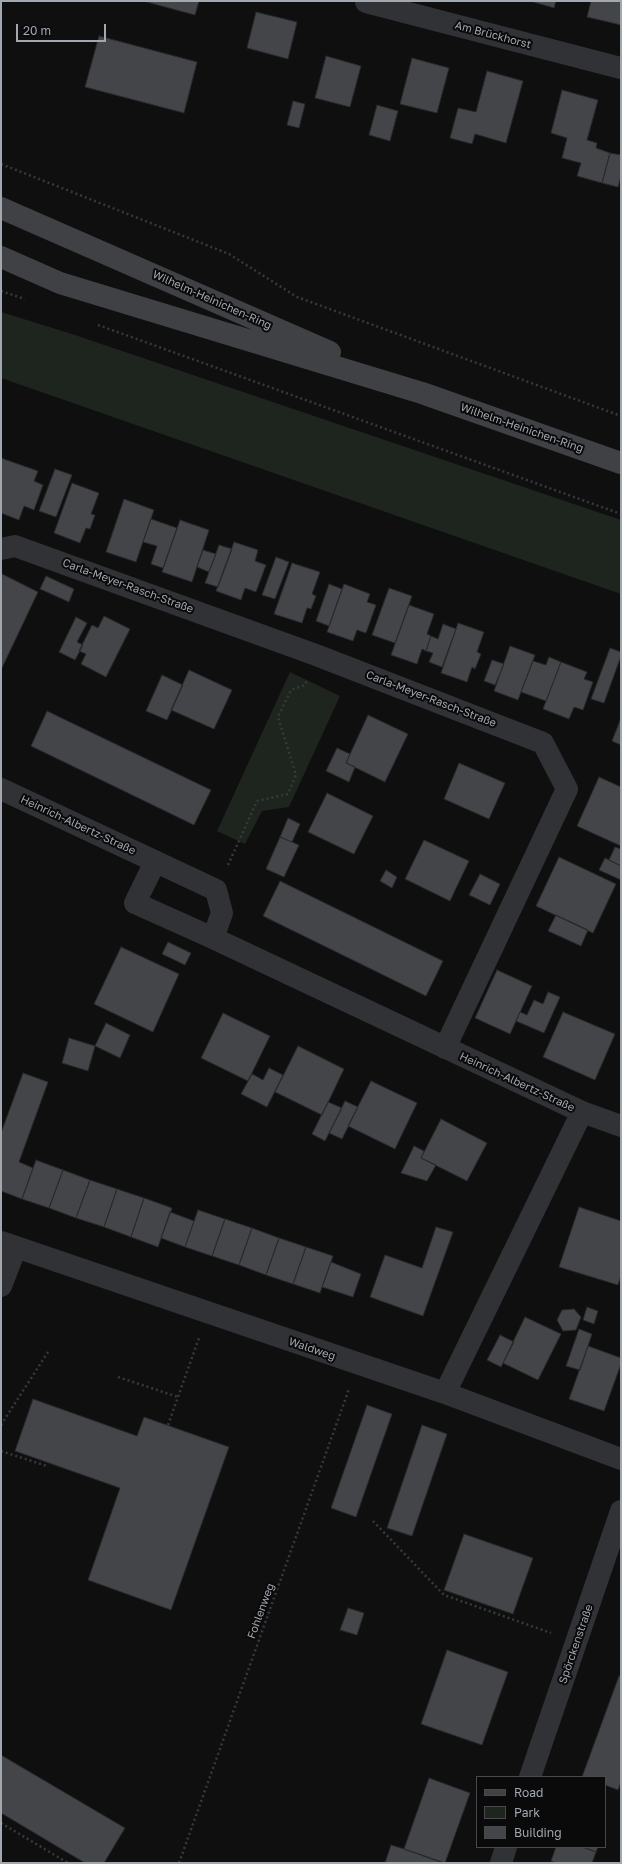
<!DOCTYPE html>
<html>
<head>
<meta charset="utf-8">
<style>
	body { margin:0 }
	#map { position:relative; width:622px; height:1864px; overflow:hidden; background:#0f0f10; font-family:"Golos Text",sans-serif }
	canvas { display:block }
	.frame { position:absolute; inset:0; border:2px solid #a2a8af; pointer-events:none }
	.legend { position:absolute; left:476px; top:1776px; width:130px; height:72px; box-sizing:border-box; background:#0a0a0b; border:1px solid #47494d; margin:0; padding:5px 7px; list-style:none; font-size:12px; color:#a2a8af }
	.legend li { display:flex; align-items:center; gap:8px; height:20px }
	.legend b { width:20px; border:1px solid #47494d }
	.scale { position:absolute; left:16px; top:24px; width:90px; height:18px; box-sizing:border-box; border:2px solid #a2a8af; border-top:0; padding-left:5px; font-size:12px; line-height:14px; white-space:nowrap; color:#a2a8af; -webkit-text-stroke:3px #0a0a0b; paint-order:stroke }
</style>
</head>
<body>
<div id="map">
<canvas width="622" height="1864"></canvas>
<div class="frame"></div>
<ul class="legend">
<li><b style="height:5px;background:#3f4144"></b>Road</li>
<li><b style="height:11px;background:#1e241e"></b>Park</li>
<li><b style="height:11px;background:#434548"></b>Building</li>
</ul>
<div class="scale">20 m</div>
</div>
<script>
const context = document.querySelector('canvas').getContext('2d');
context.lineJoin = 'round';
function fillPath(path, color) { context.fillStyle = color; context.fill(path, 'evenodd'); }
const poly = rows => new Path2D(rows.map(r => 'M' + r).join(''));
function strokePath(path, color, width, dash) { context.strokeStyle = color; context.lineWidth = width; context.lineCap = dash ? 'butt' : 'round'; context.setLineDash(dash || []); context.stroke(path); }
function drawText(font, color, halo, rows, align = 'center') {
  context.font = font + ' "Golos Text",sans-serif'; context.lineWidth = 4; context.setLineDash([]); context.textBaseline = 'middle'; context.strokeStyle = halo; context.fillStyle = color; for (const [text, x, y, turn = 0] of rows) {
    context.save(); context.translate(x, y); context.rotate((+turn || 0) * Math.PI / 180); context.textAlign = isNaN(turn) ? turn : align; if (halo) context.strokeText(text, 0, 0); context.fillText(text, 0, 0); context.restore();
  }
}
fillPath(poly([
	[1,312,72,334,621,520,621,594,1,378],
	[290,672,340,696,289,807,262,811,245,844,217,831]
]), '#1e241e');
const building = poly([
	[143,1,199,1,195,15,143,1],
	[530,1,556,1,554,8,530,1],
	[591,1,621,1,621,25,587,17,591,1],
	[256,12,297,22,288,59,247,48,256,12],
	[99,36,197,62,184,113,85,87,99,36],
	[326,56,361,66,350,107,315,98,326,56],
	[412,58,449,68,437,113,400,104,412,58],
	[487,71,523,81,506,143,475,134,472,144,450,138,458,108,476,112,487,71],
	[562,90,598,100,587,140,597,143,596,148,610,153,602,183,577,176,581,163,562,158,567,138,551,133,562,90],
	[293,101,305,104,299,128,287,125,293,101],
	[377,105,398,111,390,141,369,135,377,105],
	[610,153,621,155,621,176,618,187,602,183,610,153],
	[1,458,38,471,34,481,43,485,34,510,24,506,19,520,1,513,1,458],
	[55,469,72,475,56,517,39,511,55,469],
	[72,483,99,493,91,514,95,515,90,529,86,528,80,543,54,533,72,483],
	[124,499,154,510,136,562,106,552,124,499],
	[151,519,177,528,163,568,151,564,157,546,143,542,151,519],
	[180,520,209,530,192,582,162,572,180,520],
	[234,542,258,550,255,561,266,565,256,592,245,588,241,600,216,591,234,542],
	[219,545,232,549,218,587,205,583,219,545],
	[203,550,216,554,209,572,197,567,203,550],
	[276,557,289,562,275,599,262,595,276,557],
	[292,563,320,572,312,594,316,596,311,609,307,608,302,623,274,614,292,563],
	[2,574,38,592,1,670,1,577,2,574],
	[46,576,74,589,69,602,40,589,46,576],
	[329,584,342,589,329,626,316,621,329,584],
	[344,584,370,594,367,602,376,605,366,633,357,630,353,641,327,632,344,584],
	[389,588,412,596,395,643,372,635,389,588],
	[409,605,434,614,427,634,431,636,426,651,422,649,417,664,391,655,409,605],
	[104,616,130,629,106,677,81,664,86,654,79,651,92,625,98,628,104,616],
	[76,617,87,623,77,642,83,645,75,660,59,652,76,617],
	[458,623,484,632,477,652,481,654,475,669,472,667,467,682,441,673,458,623],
	[443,624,456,629,442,667,429,662,433,653,426,651,431,636,438,639,443,624],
	[510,646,535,655,518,700,494,691,510,646],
	[610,648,621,652,621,656,604,703,591,699,610,648],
	[549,657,561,662,546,701,521,692,533,661,546,665,549,657],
	[492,660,504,664,495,685,484,681,492,660],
	[561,662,587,672,584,679,593,682,583,710,574,707,569,719,543,709,561,662],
	[189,670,232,690,214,729,171,710,189,670],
	[162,675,183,685,167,720,146,711,162,675],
	[47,711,211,790,194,825,31,746,47,711],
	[368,715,408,734,385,782,346,763,368,715],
	[621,718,621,745,612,741,621,718],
	[337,748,350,754,346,763,355,767,349,782,326,771,337,748],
	[459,763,505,783,489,819,444,799,459,763],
	[599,777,621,787,621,846,577,826,599,777],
	[327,793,373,816,354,854,308,832,327,793],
	[288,818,300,824,292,842,280,837,288,818],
	[280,837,299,845,284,877,266,869,280,837],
	[424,840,469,861,450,901,405,879,424,840],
	[615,847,621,849,621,866,609,860,615,847],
	[559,857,616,884,593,933,536,906,559,857],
	[605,858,621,866,621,880,599,870,605,858],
	[386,870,397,877,392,888,380,881,386,870],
	[480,874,500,884,490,905,469,895,480,874],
	[280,881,443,961,426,996,263,916,280,881],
	[556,915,588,930,581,946,548,931,556,915],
	[168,942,191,953,185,965,162,954,168,942],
	[121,947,179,974,153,1032,94,1004,121,947],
	[497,970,532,986,510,1034,475,1018,497,970],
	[548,992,560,997,544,1033,516,1021,520,1012,527,1015,534,1000,543,1004,548,992],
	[563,1012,615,1034,595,1080,543,1057,563,1012],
	[223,1013,270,1036,248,1081,201,1058,223,1013],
	[106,1023,130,1035,120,1058,95,1046,106,1023],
	[69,1038,95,1046,88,1071,62,1063,69,1038],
	[298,1046,344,1069,322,1115,275,1092,298,1046],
	[269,1068,283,1075,267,1107,241,1094,252,1074,263,1080,269,1068],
	[23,1073,48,1082,19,1162,33,1168,22,1199,1,1191,1,1133,23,1073],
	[371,1081,417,1103,395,1149,348,1126,371,1081],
	[345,1101,358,1107,342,1139,329,1133,345,1101],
	[328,1102,342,1108,325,1141,312,1134,328,1102],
	[441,1119,487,1143,467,1181,421,1158,441,1119],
	[414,1146,424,1151,421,1158,436,1165,427,1181,401,1173,414,1146],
	[36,1160,63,1170,49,1208,22,1199,36,1160],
	[63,1170,90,1180,76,1218,49,1208,63,1170],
	[90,1180,117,1189,104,1227,76,1218,90,1180],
	[117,1189,144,1198,131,1237,104,1227,117,1189],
	[144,1198,172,1208,158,1247,131,1237,144,1198],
	[579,1207,621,1221,621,1275,618,1285,559,1267,579,1207],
	[198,1210,225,1219,212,1256,185,1247,198,1210],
	[170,1212,194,1221,185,1247,161,1238,170,1212],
	[225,1219,252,1228,239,1265,212,1256,225,1219],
	[436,1227,453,1232,423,1316,370,1297,385,1255,422,1268,436,1227],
	[252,1228,279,1238,266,1275,239,1265,252,1228],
	[279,1238,306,1247,293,1284,266,1275,279,1238],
	[306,1247,333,1256,320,1293,293,1284,306,1247],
	[331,1262,361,1274,353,1297,322,1287,331,1262],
	[587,1307,598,1311,594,1324,583,1320,587,1307],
	[574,1309,581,1317,576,1330,563,1331,557,1320,562,1310,574,1309],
	[525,1317,561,1334,538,1380,503,1363,525,1317],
	[579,1329,592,1334,580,1370,566,1366,579,1329],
	[500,1335,514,1342,501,1367,487,1360,500,1335],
	[588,1346,621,1358,621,1364,604,1411,569,1399,588,1346],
	[33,1399,137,1436,144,1417,229,1447,171,1610,88,1580,120,1488,15,1451,33,1399],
	[367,1405,392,1414,356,1517,331,1508,367,1405],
	[422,1425,447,1434,412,1536,387,1528,422,1425],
	[464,1534,533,1558,513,1614,444,1590,464,1534],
	[348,1608,364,1613,357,1635,340,1630,348,1608],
	[447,1650,508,1672,482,1745,421,1724,447,1650],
	[619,1676,621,1676,621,1782,618,1790,605,1785,605,1777,582,1777,619,1676],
	[1,1755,125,1828,104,1863,85,1863,1,1813,1,1755],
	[429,1778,470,1793,445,1863,404,1849,429,1778],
	[391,1845,404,1849,443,1863,385,1863,391,1845],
	[556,1847,583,1847,596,1852,592,1863,556,1863,551,1861,556,1847],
	[583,1847,598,1847,596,1852,583,1847]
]);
fillPath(building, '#434548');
strokePath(building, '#292a2c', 1);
strokePath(poly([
	[1,164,229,254,297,297,621,416],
	[1,291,25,299],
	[98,325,621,514],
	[228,865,257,801,288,794,296,775,278,717,291,690,305,685,307,680],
	[118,1377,178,1397],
	[1,1425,48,1352],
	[168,1425,199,1338],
	[1,1451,47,1466],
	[373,1521,444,1595,551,1633],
	[1,1823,68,1863],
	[179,1863,349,1389]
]), '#37393c', 2.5, [2, 3]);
strokePath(poly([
	[366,2,621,68],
	[1,549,15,546,316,655,543,743,567,789,445,1048],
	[1,789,216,890,222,913,213,938,582,1112,445,1393],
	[155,862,135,903,213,938],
	[582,1112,621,1126],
	[1,1242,445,1393,621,1459],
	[1,1286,16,1247],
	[530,1777,621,1511],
	[501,1863,506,1847]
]), '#313235', 22);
strokePath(poly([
	[1,208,330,352],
	[1,257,60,283,422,393,621,463]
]), '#3f4144', 22);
drawText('11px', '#a2a8af', '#0a0a0b', [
	["Am Brückhorst",493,35,15],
	["Wilhelm-Heinichen-Ring",212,300,24],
	["Wilhelm-Heinichen-Ring",522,428,19],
	["Carla-Meyer-Rasch-Straße",128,586,20],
	["Carla-Meyer-Rasch-Straße",431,699,21],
	["Heinrich-Albertz-Straße",78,825,25],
	["Heinrich-Albertz-Straße",517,1082,25],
	["Waldweg",312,1349,19],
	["Fohlenweg",261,1611,-70],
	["Spörckenstraße",576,1644,-71]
]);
</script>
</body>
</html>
